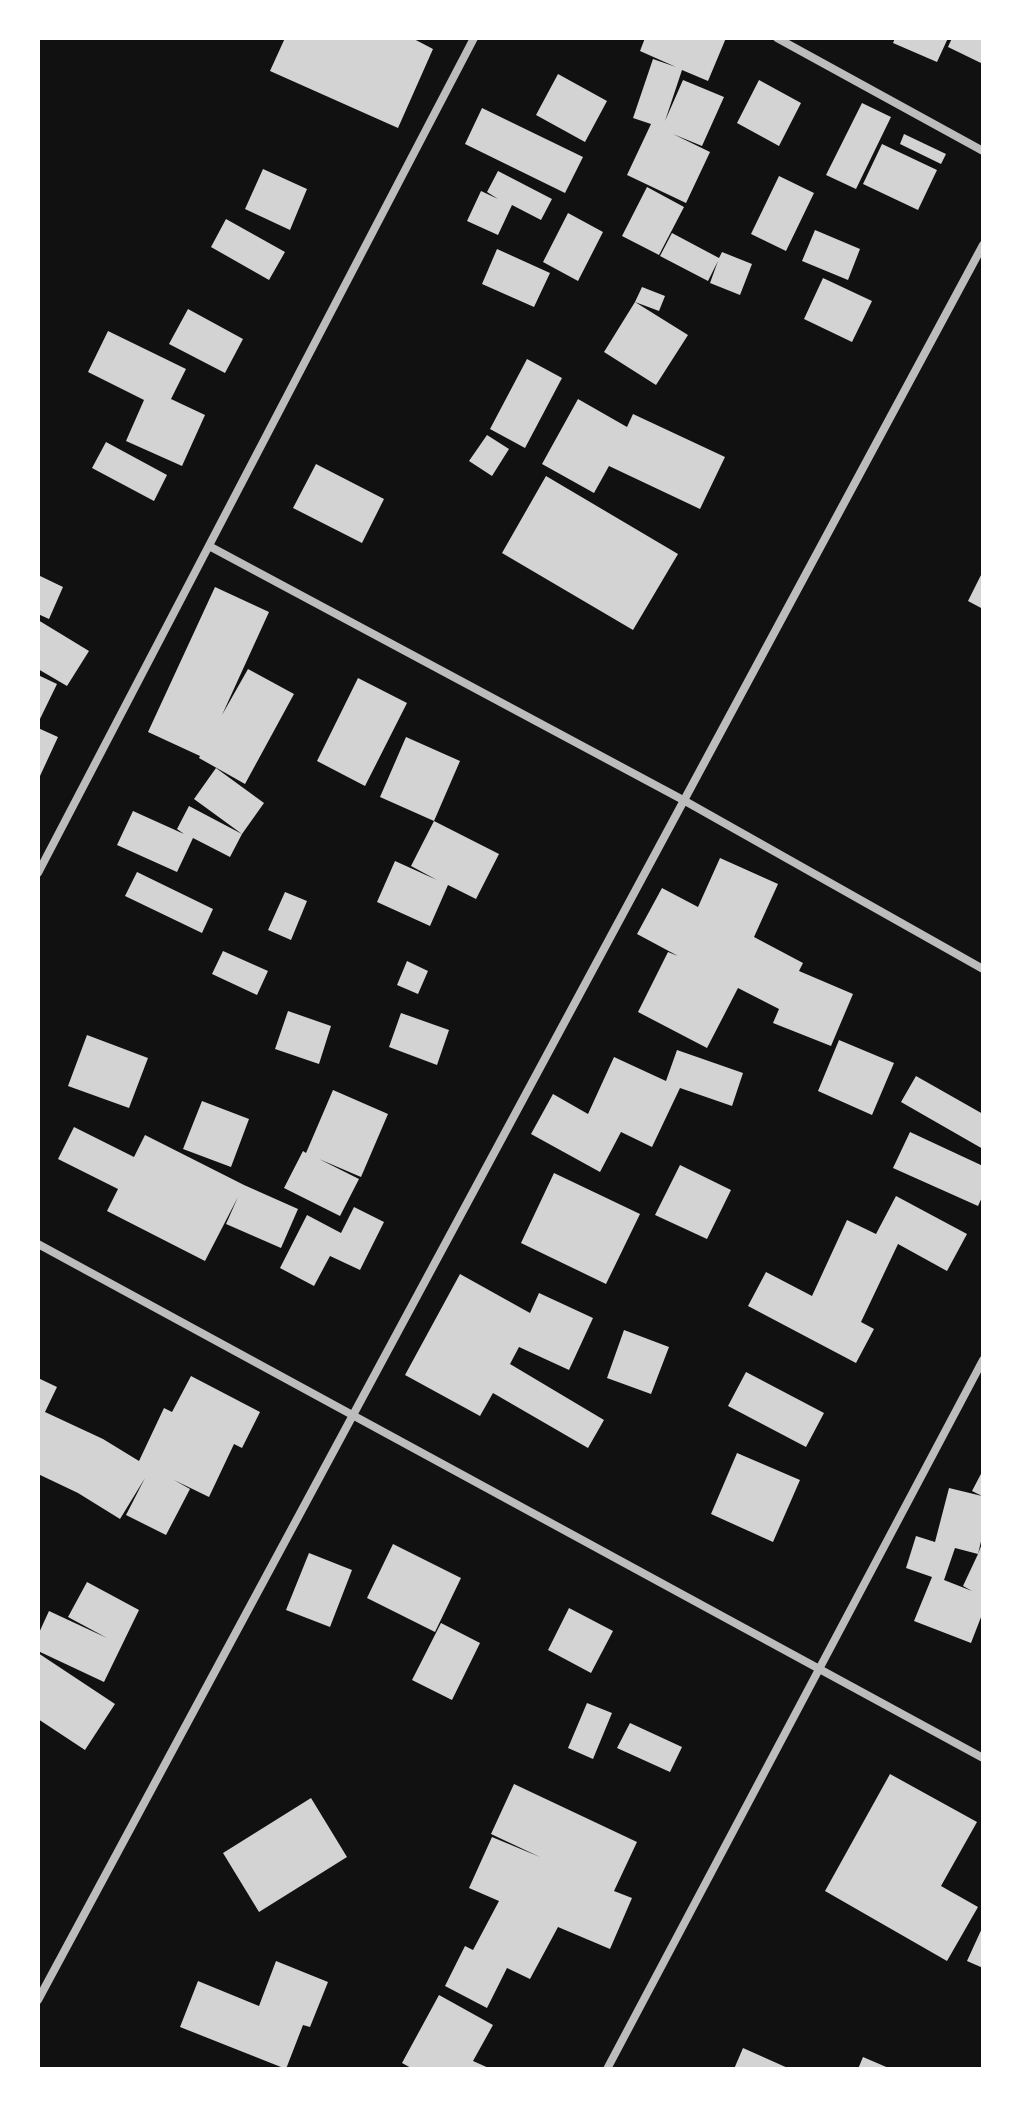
<!DOCTYPE html>
<html>
<head>
<meta charset="utf-8">
<style>
	body { margin:0 }
	#map { position:relative; width:1021px; height:2107px; overflow:hidden; background:#111; font-family:"Noto Sans",sans-serif }
	canvas { display:block }
	.frame { position:absolute; inset:0; border:40px solid #fff; pointer-events:none }
</style>
</head>
<body>
<div id="map">
<canvas width="1021" height="2107"></canvas>
<div class="frame"></div>
</div>
<script>
const context = document.querySelector('canvas').getContext('2d');
context.lineJoin = 'round';
function paint(path, color) { context.fillStyle = color; context.fill(path, 'evenodd'); }
function stroke(path, color, width, dash) { context.strokeStyle = color; context.lineWidth = width; context.lineCap = dash ? 'butt' : 'round'; context.setLineDash(dash || []); context.stroke(path); }
paint(new Path2D(`
	M 285,38 L 412,38 L 433,49 L 398,128 L 270,71 Z
	M 645,38 L 726,38 L 708,81 L 682,70 L 665,121 L 683,80 L 724,97 L 702,146 L 673,134 L 710,152 L 686,203 L 627,175 L 651,124 L 633,118 L 653,59 L 676,67 L 640,51 Z
	M 895,38 L 948,38 L 937,62 L 893,43 Z
	M 952,38 L 983,38 L 983,64 L 948,47 Z
	M 558,74 L 607,101 L 585,142 L 536,115 Z
	M 759,80 L 801,103 L 779,146 L 737,123 Z
	M 862,103 L 891,117 L 856,189 L 826,175 Z
	M 482,108 L 583,157 L 565,193 L 465,144 Z
	M 904,134 L 946,154 L 941,164 L 900,144 Z
	M 882,144 L 937,170 L 918,210 L 863,184 Z
	M 263,169 L 307,189 L 290,230 L 245,209 Z
	M 498,171 L 552,199 L 541,220 L 512,205 L 498,235 L 467,221 L 481,191 L 498,199 L 487,192 Z
	M 779,176 L 814,193 L 786,251 L 751,234 Z
	M 647,187 L 684,207 L 659,255 L 622,236 Z
	M 568,213 L 603,232 L 578,281 L 543,262 Z
	M 226,219 L 285,252 L 269,280 L 211,247 Z
	M 815,230 L 860,249 L 848,280 L 802,261 Z
	M 672,233 L 719,258 L 722,252 L 752,264 L 740,295 L 710,283 L 718,261 L 708,281 L 660,256 Z
	M 497,249 L 550,273 L 534,307 L 482,284 Z
	M 823,278 L 872,301 L 852,342 L 804,319 Z
	M 642,287 L 665,296 L 659,311 L 635,302 Z
	M 635,302 L 688,335 L 656,385 L 604,352 Z
	M 188,309 L 243,339 L 225,373 L 169,344 Z
	M 108,331 L 186,369 L 171,399 L 205,415 L 182,466 L 126,441 L 144,400 L 88,372 Z
	M 527,359 L 562,378 L 525,448 L 490,429 Z
	M 578,399 L 627,427 L 633,414 L 725,457 L 700,509 L 609,466 L 594,493 L 542,464 Z
	M 487,435 L 509,449 L 492,476 L 469,461 Z
	M 106,442 L 167,475 L 154,501 L 92,468 Z
	M 316,464 L 384,499 L 362,543 L 293,508 Z
	M 546,476 L 678,554 L 633,630 L 502,553 Z
	M 983,571 L 983,609 L 968,601 Z
	M 38,575 L 63,587 L 49,619 L 38,614 Z
	M 215,587 L 269,612 L 222,715 L 248,669 L 294,694 L 245,784 L 199,758 L 200,756 L 148,732 Z
	M 38,620 L 89,651 L 67,686 L 38,669 Z
	M 38,675 L 57,684 L 38,723 Z
	M 358,678 L 407,703 L 365,786 L 317,761 Z
	M 38,728 L 58,737 L 40,776 L 38,775 Z
	M 406,737 L 460,761 L 434,821 L 380,797 Z
	M 216,768 L 264,803 L 242,834 L 230,857 L 193,838 L 177,872 L 117,845 L 133,811 L 184,834 L 177,829 L 189,806 L 242,834 L 194,799 Z
	M 434,821 L 499,854 L 476,899 L 448,885 L 430,926 L 377,902 L 395,861 L 437,880 L 411,866 Z
	M 720,858 L 778,884 L 754,937 L 803,963 L 799,971 L 853,994 L 831,1046 L 773,1023 L 779,1009 L 738,988 L 707,1048 L 638,1012 L 668,952 L 678,956 L 637,934 L 662,888 L 698,907 Z
	M 137,872 L 213,909 L 202,933 L 125,896 Z
	M 285,892 L 307,901 L 291,940 L 268,930 Z
	M 223,951 L 268,971 L 257,995 L 212,974 Z
	M 407,961 L 428,971 L 418,994 L 397,985 Z
	M 288,1011 L 331,1026 L 319,1064 L 275,1049 Z
	M 401,1013 L 449,1030 L 437,1065 L 389,1047 Z
	M 87,1035 L 148,1058 L 129,1108 L 68,1086 Z
	M 839,1040 L 894,1063 L 872,1115 L 818,1091 Z
	M 677,1050 L 743,1073 L 732,1106 L 680,1088 L 652,1147 L 621,1132 L 600,1172 L 531,1134 L 553,1094 L 588,1114 L 614,1057 L 666,1081 Z
	M 916,1076 L 983,1114 L 983,1149 L 901,1102 Z
	M 333,1090 L 388,1114 L 361,1177 L 319,1159 L 359,1179 L 340,1216 L 284,1188 L 303,1151 L 306,1153 Z
	M 202,1101 L 249,1119 L 231,1167 L 183,1149 Z
	M 74,1127 L 134,1157 L 145,1135 L 244,1185 L 298,1209 L 281,1248 L 226,1224 L 238,1197 L 205,1261 L 107,1211 L 118,1189 L 58,1159 Z
	M 910,1132 L 983,1166 L 983,1195 L 978,1206 L 893,1168 Z
	M 680,1165 L 731,1190 L 707,1239 L 655,1215 Z
	M 554,1173 L 640,1214 L 606,1284 L 521,1243 Z
	M 896,1196 L 967,1234 L 947,1271 L 898,1244 L 861,1322 L 874,1329 L 856,1363 L 748,1306 L 766,1272 L 812,1296 L 847,1220 L 876,1234 Z
	M 354,1207 L 384,1222 L 360,1270 L 330,1256 L 314,1286 L 280,1268 L 307,1215 L 341,1233 Z
	M 460,1274 L 530,1313 L 539,1293 L 593,1318 L 569,1370 L 519,1347 L 510,1364 L 604,1420 L 588,1448 L 493,1393 L 480,1416 L 405,1375 Z
	M 624,1330 L 669,1347 L 651,1394 L 607,1378 Z
	M 746,1372 L 824,1413 L 806,1447 L 728,1406 Z
	M 191,1376 L 260,1412 L 242,1448 L 234,1444 L 209,1497 L 174,1480 L 190,1489 L 166,1535 L 126,1515 L 145,1478 L 120,1519 L 78,1493 L 38,1474 L 38,1378 L 57,1387 L 45,1412 L 103,1439 L 139,1461 L 164,1408 L 172,1412 Z
	M 737,1453 L 800,1480 L 773,1542 L 711,1514 Z
	M 983,1470 L 983,1533 L 978,1554 L 983,1541 L 983,1612 L 971,1643 L 914,1621 L 932,1577 L 906,1568 L 916,1536 L 935,1542 L 949,1488 L 982,1496 L 972,1491 ZM 955,1548 L 978,1554 L 963,1586 L 972,1591 L 944,1580 Z
	M 393,1544 L 461,1578 L 435,1632 L 367,1598 Z
	M 309,1553 L 352,1570 L 330,1627 L 286,1610 Z
	M 87,1582 L 139,1610 L 104,1682 L 38,1651 L 38,1635 L 49,1611 L 107,1638 L 68,1617 Z
	M 569,1608 L 613,1631 L 591,1673 L 548,1650 Z
	M 441,1623 L 480,1643 L 452,1700 L 412,1680 Z
	M 38,1653 L 115,1704 L 85,1750 L 38,1719 Z
	M 587,1703 L 612,1713 L 593,1759 L 568,1748 Z
	M 630,1723 L 682,1747 L 670,1772 L 617,1748 Z
	M 890,1774 L 977,1822 L 941,1886 L 978,1907 L 947,1961 L 825,1891 Z
	M 514,1784 L 637,1842 L 614,1891 L 632,1898 L 610,1949 L 558,1927 L 530,1979 L 507,1968 L 487,2008 L 445,1986 L 465,1946 L 473,1950 L 499,1901 L 469,1888 L 492,1837 L 540,1857 L 491,1834 Z
	M 311,1798 L 347,1857 L 259,1912 L 223,1853 Z
	M 983,1926 L 983,1968 L 967,1961 Z
	M 276,1961 L 328,1982 L 310,2027 L 303,2025 L 286,2069 L 180,2027 L 198,1981 L 259,2006 Z
	M 439,1995 L 493,2025 L 473,2061 L 491,2069 L 413,2069 L 402,2063 Z
	M 743,2048 L 790,2069 L 734,2069 Z
	M 863,2057 L 891,2069 L 858,2069 Z`), '#d3d3d3');
stroke(new Path2D(`
	M 777,38 L 983,151
	M 209,546 L 685,801 L 983,969
	M 38,873 L 474,38
	M 38,1244 L 983,1758
	M 38,2000 L 983,245
	M 607,2069 L 983,1360`), '#bcbcbc', 8);
</script>
</body>
</html>
